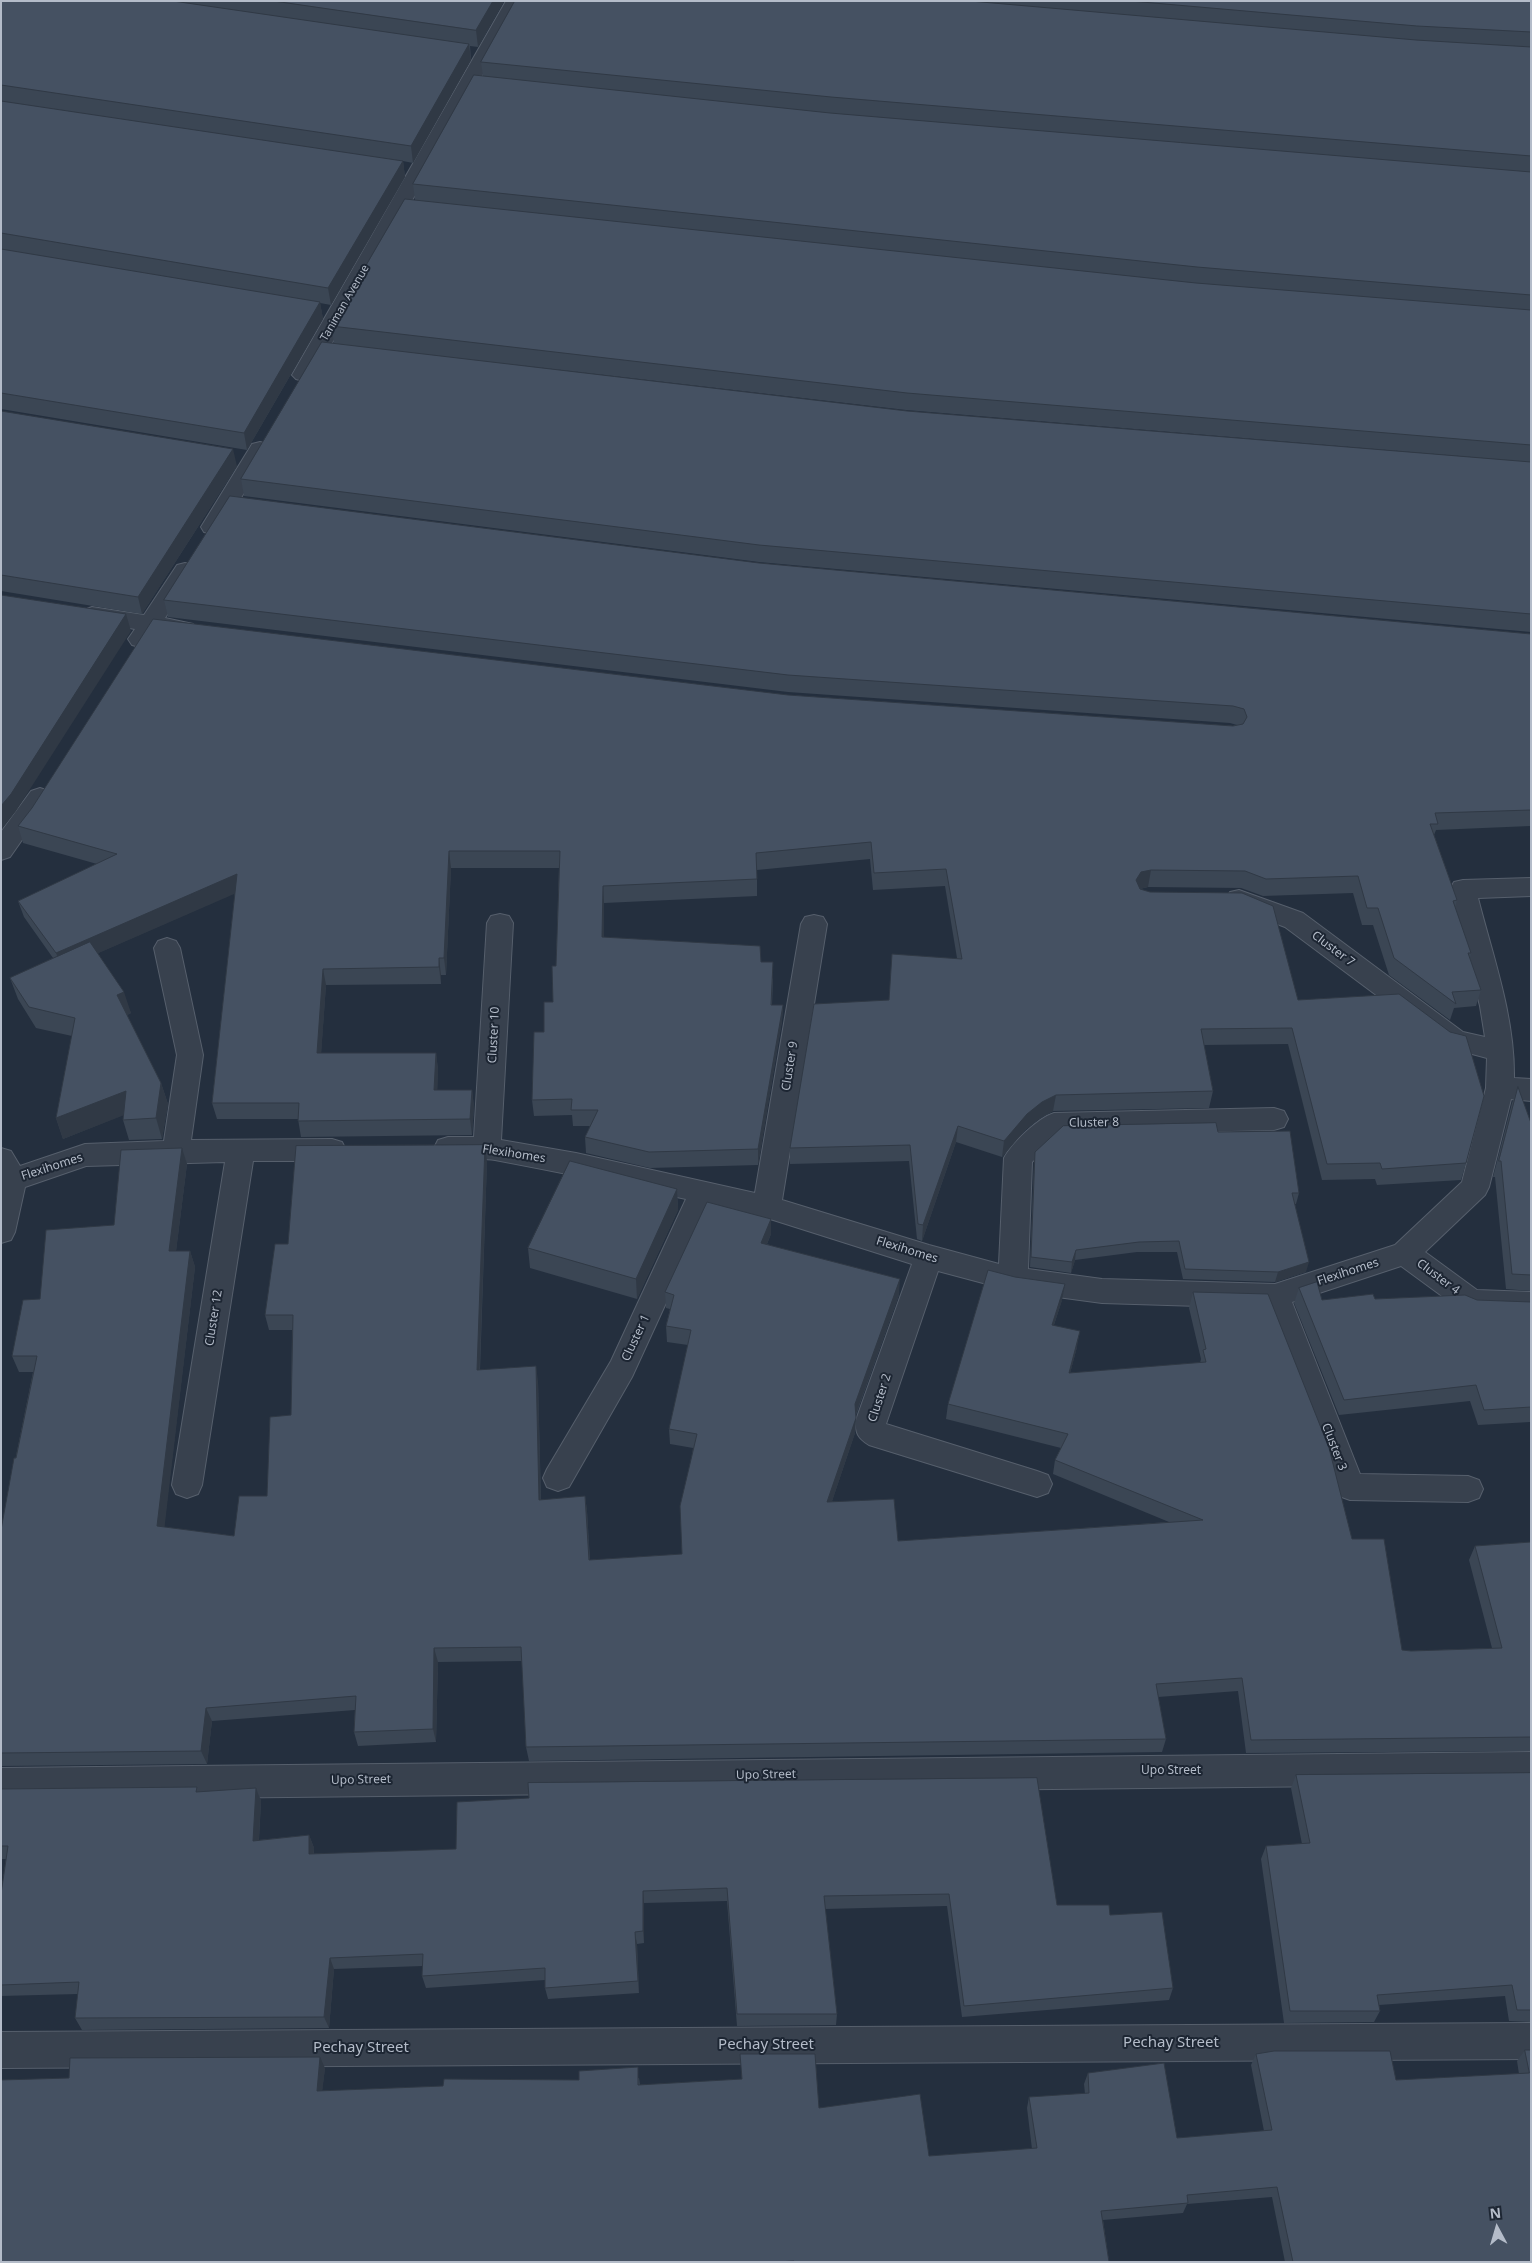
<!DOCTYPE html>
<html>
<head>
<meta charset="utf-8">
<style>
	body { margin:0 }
	#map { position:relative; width:1532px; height:2263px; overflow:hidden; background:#242f3e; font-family:"Noto Sans",sans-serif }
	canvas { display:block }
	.frame { position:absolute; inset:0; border:2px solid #b4bcc9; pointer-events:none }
	.north { position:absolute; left:1472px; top:2203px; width:50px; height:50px; -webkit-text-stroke:4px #1d2633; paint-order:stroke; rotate:354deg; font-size:14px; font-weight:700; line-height:20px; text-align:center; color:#b4bcc9 }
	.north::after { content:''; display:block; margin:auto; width:18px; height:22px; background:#b4bcc9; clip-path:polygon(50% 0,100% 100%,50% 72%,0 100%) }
</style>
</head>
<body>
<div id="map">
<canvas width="1532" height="2263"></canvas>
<div class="frame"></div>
<div class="north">N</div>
</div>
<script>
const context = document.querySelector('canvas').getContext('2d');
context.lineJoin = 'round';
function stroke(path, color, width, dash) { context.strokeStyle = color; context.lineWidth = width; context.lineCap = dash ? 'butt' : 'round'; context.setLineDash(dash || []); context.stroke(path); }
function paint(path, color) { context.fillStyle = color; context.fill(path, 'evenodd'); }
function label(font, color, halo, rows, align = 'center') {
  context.font = font + ' "Noto Sans",sans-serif'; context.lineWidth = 4; context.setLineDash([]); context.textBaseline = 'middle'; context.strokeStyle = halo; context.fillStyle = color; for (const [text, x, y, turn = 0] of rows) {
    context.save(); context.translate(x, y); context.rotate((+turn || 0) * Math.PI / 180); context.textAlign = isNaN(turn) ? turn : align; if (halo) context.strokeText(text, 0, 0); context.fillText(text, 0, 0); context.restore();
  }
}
const minor = new Path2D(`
	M 506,1 L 524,1 L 314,375 L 310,379 L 303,381 L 296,379 L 292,375 Z
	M 260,442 L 268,444 L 271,449 L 223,527 L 220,532 L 212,534 L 204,532 L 201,527 L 249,449 L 252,444 Z
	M 185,563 L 193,565 L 196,570 L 165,618 L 193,624 L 197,629 L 193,634 L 185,637 L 156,632 L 148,645 L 140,647 L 132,645 L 128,639 L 135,629 L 84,620 L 80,615 L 84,610 L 92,607 L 144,615 L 177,565 Z
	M 40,788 L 49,791 L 52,797 L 10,857 L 1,860 L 1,832 L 31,791 Z
	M 1531,878 L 1531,896 L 1478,898 C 1493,957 1515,1017 1514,1078 L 1531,1079 L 1531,1101 L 1511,1099 L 1489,1187 L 1485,1195 L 1425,1252 L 1477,1290 L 1531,1292 L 1531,1316 L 1471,1314 L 1461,1310 L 1401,1266 L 1292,1302 L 1360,1474 L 1468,1476 L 1479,1480 L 1483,1489 L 1479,1498 L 1468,1502 L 1350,1500 L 1339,1496 L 1265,1308 L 1102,1303 L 1013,1291 L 938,1271 L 886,1424 L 1037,1471 L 1048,1475 L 1052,1484 L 1048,1493 L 1037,1497 L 869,1445 C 858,1438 855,1433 856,1420 L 912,1264 L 767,1218 L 711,1205 L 632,1377 L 569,1487 L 558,1491 L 547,1487 L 543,1478 L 547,1469 L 611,1361 L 686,1199 C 622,1185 559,1172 495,1160 C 476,1157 457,1162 438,1156 L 434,1148 L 438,1140 L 448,1137 L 474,1137 L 487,923 L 491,916 L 500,914 L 509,916 L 513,923 L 501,1140 L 576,1153 L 755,1193 L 801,924 L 805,917 L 814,915 L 823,917 L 827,924 L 782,1200 L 929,1245 L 999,1264 L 1004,1158 C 1012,1143 1038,1118 1054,1113 L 1274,1108 L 1284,1111 L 1288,1119 L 1284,1127 L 1274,1130 L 1061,1135 L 1032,1162 L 1028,1269 L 1102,1279 L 1275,1284 L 1395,1245 L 1462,1182 L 1486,1088 L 1487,1058 L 1446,1047 L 1285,927 L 1230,906 L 1226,899 L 1230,892 L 1239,890 L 1303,913 L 1463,1032 L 1485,1037 L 1480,1006 L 1450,889 L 1454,882 L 1463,880 Z
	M 167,938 L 176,941 L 180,948 L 203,1055 L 191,1140 L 332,1139 L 342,1142 L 346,1150 L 342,1158 L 332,1161 L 253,1161 L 202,1485 L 198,1494 L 187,1498 L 176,1494 L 172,1485 L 225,1162 L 86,1166 L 25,1187 L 15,1232 L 11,1240 L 1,1243 L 1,1148 L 11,1151 L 20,1166 L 85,1144 L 164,1141 L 177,1055 L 154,948 L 158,941 Z
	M 1531,1752 L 1531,1784 L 1,1800 L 1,1768 Z
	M 1531,2023 L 1531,2059 L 1,2068 L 1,2032 Z`);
stroke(minor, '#565f6c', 2);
paint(minor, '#38414e');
paint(new Path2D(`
	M 1,1 L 504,1 L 478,47 L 470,46 L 471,60 L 413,163 L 403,161 L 405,177 L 331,305 L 320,303 L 323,319 L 247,450 L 1,409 Z
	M 515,1 L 1531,1 L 1531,462 L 906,410 L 501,363 L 907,411 L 1531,462 L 1531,632 L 759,562 L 244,496 L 241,479 L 334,343 L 331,326 L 415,200 L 413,184 L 483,76 L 481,62 Z
	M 1,411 L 237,466 L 142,614 L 1,591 Z
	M 759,563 L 1531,634 L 1531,829 L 1530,826 L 1436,830 L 1434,835 L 1457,900 L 1455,908 L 1471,953 L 1470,958 L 1481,990 L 1476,1006 L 1454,1008 L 1450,1020 L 1389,975 L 1373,925 L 1362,925 L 1353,893 L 1263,896 L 1241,888 L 1148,887 L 1140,889 L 1298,1000 L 1466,1163 L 1461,1180 L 1377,1185 L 1375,1179 L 1322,1180 L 1288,1044 L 1204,1045 L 1213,1091 L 1209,1108 L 1053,1111 L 1039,1119 L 1025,1130 L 1002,1157 L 956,1142 L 922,1241 L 917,1239 L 909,1161 L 790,1164 L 790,1148 L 889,1000 L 957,958 L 945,886 L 873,890 L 870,859 L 757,870 L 757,896 L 604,903 L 604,937 L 761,962 L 773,979 L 772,1005 L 783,1005 L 782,1021 L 758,1165 L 650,1168 L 586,1153 L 585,1137 L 590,1126 L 573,1126 L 572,1115 L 534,1116 L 532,1100 L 544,1032 L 553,1002 L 556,966 L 559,868 L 451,868 L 446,975 L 441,975 L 441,984 L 326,985 L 321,1053 L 436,1053 L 438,1070 L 437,1090 L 472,1090 L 474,1107 L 472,1135 L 301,1137 L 298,1119 L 217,1119 L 212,1103 L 235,893 L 98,953 L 131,1013 L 127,1015 L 161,1083 L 168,1104 L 162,1139 L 129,1140 L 123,1120 L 123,1115 L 63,1139 L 56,1118 L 72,1036 L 36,1028 L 18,999 L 10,978 L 53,958 L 24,917 L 18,901 L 97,864 L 23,843 L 18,826 L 788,695 L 1233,726 L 1237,725 L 1230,723 L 788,692 L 168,617 L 164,600 Z
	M 1518,1087 L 1531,1123 L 1531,1291 L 1506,1289 L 1495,1177 L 1493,1177 L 1512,1103 Z
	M 1218,1132 L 1299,1193 L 1296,1204 L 1295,1204 L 1306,1272 L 1275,1282 L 1183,1279 L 1177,1252 L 1137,1252 L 1075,1260 L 1071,1273 L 1030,1267 L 1034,1163 L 1035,1152 Z
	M 182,1148 L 187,1164 L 176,1251 L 190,1251 L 195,1267 L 164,1527 L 234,1536 L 267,1496 L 291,1415 L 292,1330 L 269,1330 L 265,1315 L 288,1244 L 487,1161 L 480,1370 L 538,1381 L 541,1500 L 585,1496 L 587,1511 L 590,1560 L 682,1554 L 693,1448 L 670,1444 L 669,1429 L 688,1345 L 667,1342 L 666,1326 L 670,1309 L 666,1308 L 665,1292 L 771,1219 L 771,1234 L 767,1244 L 899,1295 L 856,1415 L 855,1433 L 832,1501 L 898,1541 L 1169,1522 L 1053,1474 L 1055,1460 L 1061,1448 L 946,1419 L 948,1404 L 1062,1300 L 1054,1325 L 1077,1347 L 1070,1373 L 1200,1363 L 1201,1359 L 1189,1308 L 1193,1292 L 1352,1539 L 1402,1650 L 1411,1651 L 1492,1648 L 1469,1560 L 1475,1546 L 1531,1542 L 1531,1751 L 1246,1753 L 1238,1691 L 1158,1697 L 1166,1739 L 1162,1752 L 529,1761 L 526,1747 L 522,1661 L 438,1662 L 436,1742 L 358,1746 L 354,1732 L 355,1710 L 212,1721 L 207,1764 L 1,1766 L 1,1530 L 33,1372 L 19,1372 L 12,1356 L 40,1299 L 114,1225 Z
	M 677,1189 L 678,1210 L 637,1299 L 530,1268 L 528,1248 Z
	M 1299,1288 L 1322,1300 L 1375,1299 L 1531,1302 L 1531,1424 L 1530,1422 L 1478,1425 L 1470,1401 L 1339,1415 L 1294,1303 Z
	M 1531,1773 L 1531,2022 L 1509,2021 L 1505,1996 L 1379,2005 L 1380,2011 L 1374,2022 L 1284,2023 L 1261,1859 L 1266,1846 L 1302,1844 L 1291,1788 L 1296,1775 Z
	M 256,1788 L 261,1801 L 259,1840 L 309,1835 L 314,1848 L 314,1854 L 456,1849 L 457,1802 L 1110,1915 L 1173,1988 L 1169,2000 L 962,2017 L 947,1906 L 825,1909 L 837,2014 L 836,2025 L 737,2026 L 727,1901 L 644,1903 L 644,1943 L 637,1944 L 639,1993 L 548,1999 L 545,1988 L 545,1980 L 426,1988 L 422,1976 L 423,1966 L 334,1969 L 329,2028 L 82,2030 L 75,2018 L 78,1994 L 1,1996 L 1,1894 L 6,1859 L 1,1859 L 1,1789 L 199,1792 Z
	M 1525,2050 L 1531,2050 L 1531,2262 L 1285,2262 L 1272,2197 L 1187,2204 L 1183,2213 L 1103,2220 L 1109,2262 L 1,2262 L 69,2078 L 325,2068 L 322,2091 L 639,2078 L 640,2085 L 742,2079 L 740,2054 L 819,2108 L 929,2156 L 1032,2149 L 1027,2108 L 1029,2097 L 1085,2094 L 1084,2084 L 1088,2073 L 1177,2138 L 1264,2131 L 1251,2065 L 1256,2054 L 1396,2080 L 1519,2074 L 1517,2061 Z`), '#3b4654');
paint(new Path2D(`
	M 493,1 L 504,1 L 478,47 L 476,30 Z
	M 469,44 L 471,60 L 413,163 L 411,146 Z
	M 403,161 L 405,177 L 331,305 L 328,288 Z
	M 320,302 L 323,319 L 247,450 L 244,433 Z
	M 233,449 L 237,466 L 142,614 L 138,597 Z
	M 126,614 L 131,631 L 16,811 L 1,830 L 1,806 Z
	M 449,851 L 451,868 L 446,975 L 444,958 Z
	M 1151,870 L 1148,887 L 1139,889 L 1136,880 L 1141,872 Z
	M 237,874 L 241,891 L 62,969 L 56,953 Z
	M 603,886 L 604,903 L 604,954 L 602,937 Z
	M 439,958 L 441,975 L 441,984 L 439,967 Z
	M 323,969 L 326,985 L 320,1070 L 317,1053 Z
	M 124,992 L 131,1013 L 123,1017 L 117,995 Z
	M 783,1005 L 782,1021 L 758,1165 L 758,1149 Z
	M 436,1053 L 438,1070 L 437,1107 L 434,1090 Z
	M 161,1083 L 168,1104 L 162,1139 L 156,1118 Z
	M 472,1090 L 474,1107 L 472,1135 L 470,1119 Z
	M 126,1091 L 132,1112 L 63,1139 L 56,1118 Z
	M 1056,1095 L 1053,1111 L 1039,1119 L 1025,1130 L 1002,1157 L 1004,1141 L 1027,1114 L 1042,1102 Z
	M 958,1126 L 956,1142 L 922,1241 L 923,1225 Z
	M 485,1145 L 487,1161 L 479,1385 L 477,1370 Z
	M 182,1148 L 187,1164 L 174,1267 L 169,1251 Z
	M 677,1189 L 678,1210 L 637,1299 L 636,1279 Z
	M 771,1219 L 771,1234 L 761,1258 L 761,1243 Z
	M 1076,1250 L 1075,1260 L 1071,1273 L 1072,1262 Z
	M 190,1251 L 195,1267 L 163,1540 L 157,1526 Z
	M 1309,1262 L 1306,1272 L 1275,1282 L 1278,1272 Z
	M 900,1279 L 899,1295 L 854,1419 L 855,1404 Z
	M 1065,1284 L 1062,1300 L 1049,1340 L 1052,1325 Z
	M 1080,1331 L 1077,1347 L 1066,1389 L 1069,1373 Z
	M 536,1366 L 538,1381 L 541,1515 L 539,1500 Z
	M 856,1418 L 855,1433 L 827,1516 L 827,1502 Z
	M 585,1496 L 587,1511 L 590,1574 L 589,1560 Z
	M 434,1648 L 438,1662 L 436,1742 L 433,1729 Z
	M 206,1708 L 212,1721 L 207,1764 L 201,1751 Z
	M 256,1788 L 261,1801 L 258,1853 L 253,1841 Z
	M 309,1835 L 314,1848 L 313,1867 L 309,1854 Z
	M 643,1891 L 644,1903 L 644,1943 L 643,1931 Z
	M 635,1932 L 637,1944 L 639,1993 L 638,1981 Z
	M 330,1958 L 334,1969 L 329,2028 L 324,2017 Z
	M 320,2057 L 325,2068 L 321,2102 L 317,2091 Z`), '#303945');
const building = new Path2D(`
	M 1,1 L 173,1 L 469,44 L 411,146 L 1,85 Z
	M 274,1 L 493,1 L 476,30 Z
	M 515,1 L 970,1 L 1416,40 L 1531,47 L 1531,156 L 831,97 L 481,62 Z
	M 1131,1 L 1531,1 L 1531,32 L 1417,26 Z
	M 474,75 L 830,113 L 1531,172 L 1531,295 L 1197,267 L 413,184 Z
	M 1,101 L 403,161 L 328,288 L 1,233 Z
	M 405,199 L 1196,283 L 1531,310 L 1531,445 L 907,393 L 331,326 Z
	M 1,249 L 320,302 L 244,433 L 1,393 Z
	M 322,342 L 907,411 L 1531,462 L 1531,614 L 759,545 L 241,479 Z
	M 1,411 L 233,449 L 138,597 L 1,575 Z
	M 230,496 L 759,563 L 1531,634 L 1531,810 L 1435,813 L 1438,824 L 1430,824 L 1457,900 L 1453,901 L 1471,953 L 1468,953 L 1481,990 L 1452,992 L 1456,1004 L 1394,958 L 1378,908 L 1367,908 L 1358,876 L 1266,879 L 1245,871 L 1151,870 L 1141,872 L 1136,880 L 1140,889 L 1150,892 L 1242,893 L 1273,906 L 1298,1000 L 1399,994 L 1450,1032 L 1466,1036 L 1484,1096 L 1466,1163 L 1382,1169 L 1380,1163 L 1327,1164 L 1292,1028 L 1201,1029 L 1213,1091 L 1056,1095 L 1042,1102 L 1027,1114 L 1004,1141 L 958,1126 L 923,1225 L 918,1224 L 910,1145 L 790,1148 L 814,1004 L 889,1000 L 892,954 L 962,959 L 946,869 L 874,873 L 871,842 L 756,853 L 757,879 L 603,886 L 602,937 L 760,946 L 761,962 L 773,962 L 771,1005 L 783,1005 L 758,1149 L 649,1152 L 585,1137 L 598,1110 L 571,1110 L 572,1099 L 532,1100 L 534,1032 L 544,1032 L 544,1002 L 553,1002 L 552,966 L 556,966 L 560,851 L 449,851 L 444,958 L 439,958 L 439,967 L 323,969 L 317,1053 L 436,1053 L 434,1090 L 472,1090 L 470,1119 L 298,1121 L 299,1103 L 212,1103 L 237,874 L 56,953 L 18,901 L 117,854 L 18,826 L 32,808 L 153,619 L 788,695 L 1233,726 L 1243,724 L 1247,717 L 1244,709 L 1233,706 L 788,675 L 164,600 Z
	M 1,595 L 126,614 L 11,794 L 1,806 Z
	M 90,942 L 124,992 L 117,995 L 161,1083 L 156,1118 L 123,1120 L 126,1091 L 56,1118 L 75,1018 L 29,1007 L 10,978 Z
	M 1518,1087 L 1531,1123 L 1531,1275 L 1512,1274 L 1501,1161 L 1499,1161 Z
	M 1216,1123 L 1218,1132 L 1290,1131 L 1299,1193 L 1292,1193 L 1309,1262 L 1278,1272 L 1185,1269 L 1179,1241 L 1139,1242 L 1076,1250 L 1072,1262 L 1031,1257 L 1035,1152 L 1063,1126 Z
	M 485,1145 L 477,1370 L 536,1366 L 539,1500 L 585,1496 L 589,1560 L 682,1554 L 680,1506 L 697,1434 L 669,1429 L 691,1330 L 666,1326 L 674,1295 L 665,1292 L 707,1202 L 771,1219 L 761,1243 L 900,1279 L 855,1404 L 856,1418 L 827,1502 L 894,1499 L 898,1541 L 1203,1520 L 1055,1460 L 1068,1434 L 948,1404 L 988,1270 L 1015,1277 L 1065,1284 L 1052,1325 L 1080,1331 L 1069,1373 L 1206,1362 L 1203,1350 L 1206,1349 L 1193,1292 L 1268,1294 L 1329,1448 L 1352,1539 L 1384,1539 L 1402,1650 L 1411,1651 L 1502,1648 L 1475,1546 L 1531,1542 L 1531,1737 L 1251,1740 L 1242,1678 L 1156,1684 L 1166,1739 L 526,1747 L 521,1647 L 434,1648 L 433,1729 L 354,1732 L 356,1696 L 206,1708 L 201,1751 L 1,1753 L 1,1530 L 14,1458 L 16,1458 L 37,1356 L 12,1356 L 23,1300 L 40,1299 L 46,1230 L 114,1225 L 121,1150 L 182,1148 L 169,1251 L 190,1251 L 157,1526 L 234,1536 L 239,1496 L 267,1496 L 270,1417 L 291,1415 L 293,1315 L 265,1315 L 275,1244 L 288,1244 L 296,1146 Z
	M 570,1161 L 677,1189 L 636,1279 L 528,1248 Z
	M 1317,1282 L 1322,1300 L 1373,1294 L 1375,1299 L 1465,1295 L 1477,1300 L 1531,1302 L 1531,1407 L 1484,1410 L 1476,1385 L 1344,1400 L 1299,1288 Z
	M 1531,1773 L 1531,2010 L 1517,2010 L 1512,1985 L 1377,1995 L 1380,2011 L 1290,2011 L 1266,1846 L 1310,1843 L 1296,1775 Z
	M 1037,1778 L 1057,1905 L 1109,1905 L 1110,1915 L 1162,1912 L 1173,1988 L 964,2006 L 949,1894 L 824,1896 L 837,2014 L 737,2014 L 727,1888 L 643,1891 L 643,1931 L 635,1932 L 638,1981 L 545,1988 L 545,1968 L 422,1976 L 423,1954 L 330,1958 L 324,2017 L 75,2018 L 79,1982 L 1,1985 L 1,1894 L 8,1846 L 1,1846 L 1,1789 L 197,1787 L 196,1792 L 256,1788 L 253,1841 L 309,1835 L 309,1854 L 456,1849 L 457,1802 L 529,1798 L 528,1783 Z
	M 1525,2050 L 1531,2050 L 1531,2262 L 1293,2262 L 1277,2187 L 1187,2195 L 1188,2203 L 1101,2211 L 1109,2262 L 794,2262 L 794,2261 L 777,2262 L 1,2262 L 1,2080 L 69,2078 L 70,2058 L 320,2057 L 317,2091 L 443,2086 L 444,2079 L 579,2080 L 579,2071 L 638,2067 L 638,2085 L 742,2079 L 740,2054 L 815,2054 L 819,2108 L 920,2094 L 929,2156 L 1037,2148 L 1029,2097 L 1089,2093 L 1088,2073 L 1164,2063 L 1177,2138 L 1272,2130 L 1256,2054 L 1274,2051 L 1390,2051 L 1396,2080 L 1529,2073 Z`);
paint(building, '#455162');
stroke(building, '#303945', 1);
label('11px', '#b4bcc9', '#1d2633', [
	["Taniman Avenue",345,303,-60]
]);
label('12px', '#b4bcc9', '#1d2633', [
	["Cluster 7",1333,949,37],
	["Cluster 10",494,1035,-87],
	["Cluster 9",790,1066,-81],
	["Cluster 8",1094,1123,-1],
	["Flexihomes",514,1154,9],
	["Flexihomes",52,1167,-18],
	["Flexihomes",907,1250,17],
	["Flexihomes",1348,1272,-18],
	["Cluster 4",1438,1277,37],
	["Cluster 12",214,1318,-81],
	["Cluster 1",636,1338,-65],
	["Cluster 2",880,1398,-72],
	["Cluster 3",1334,1447,69],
	["Upo Street",1171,1771],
	["Upo Street",766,1775,-1],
	["Upo Street",361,1780,-1]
]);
label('15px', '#b4bcc9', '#1d2633', [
	["Pechay Street",1171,2043],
	["Pechay Street",766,2045],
	["Pechay Street",361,2048]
]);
</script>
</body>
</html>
